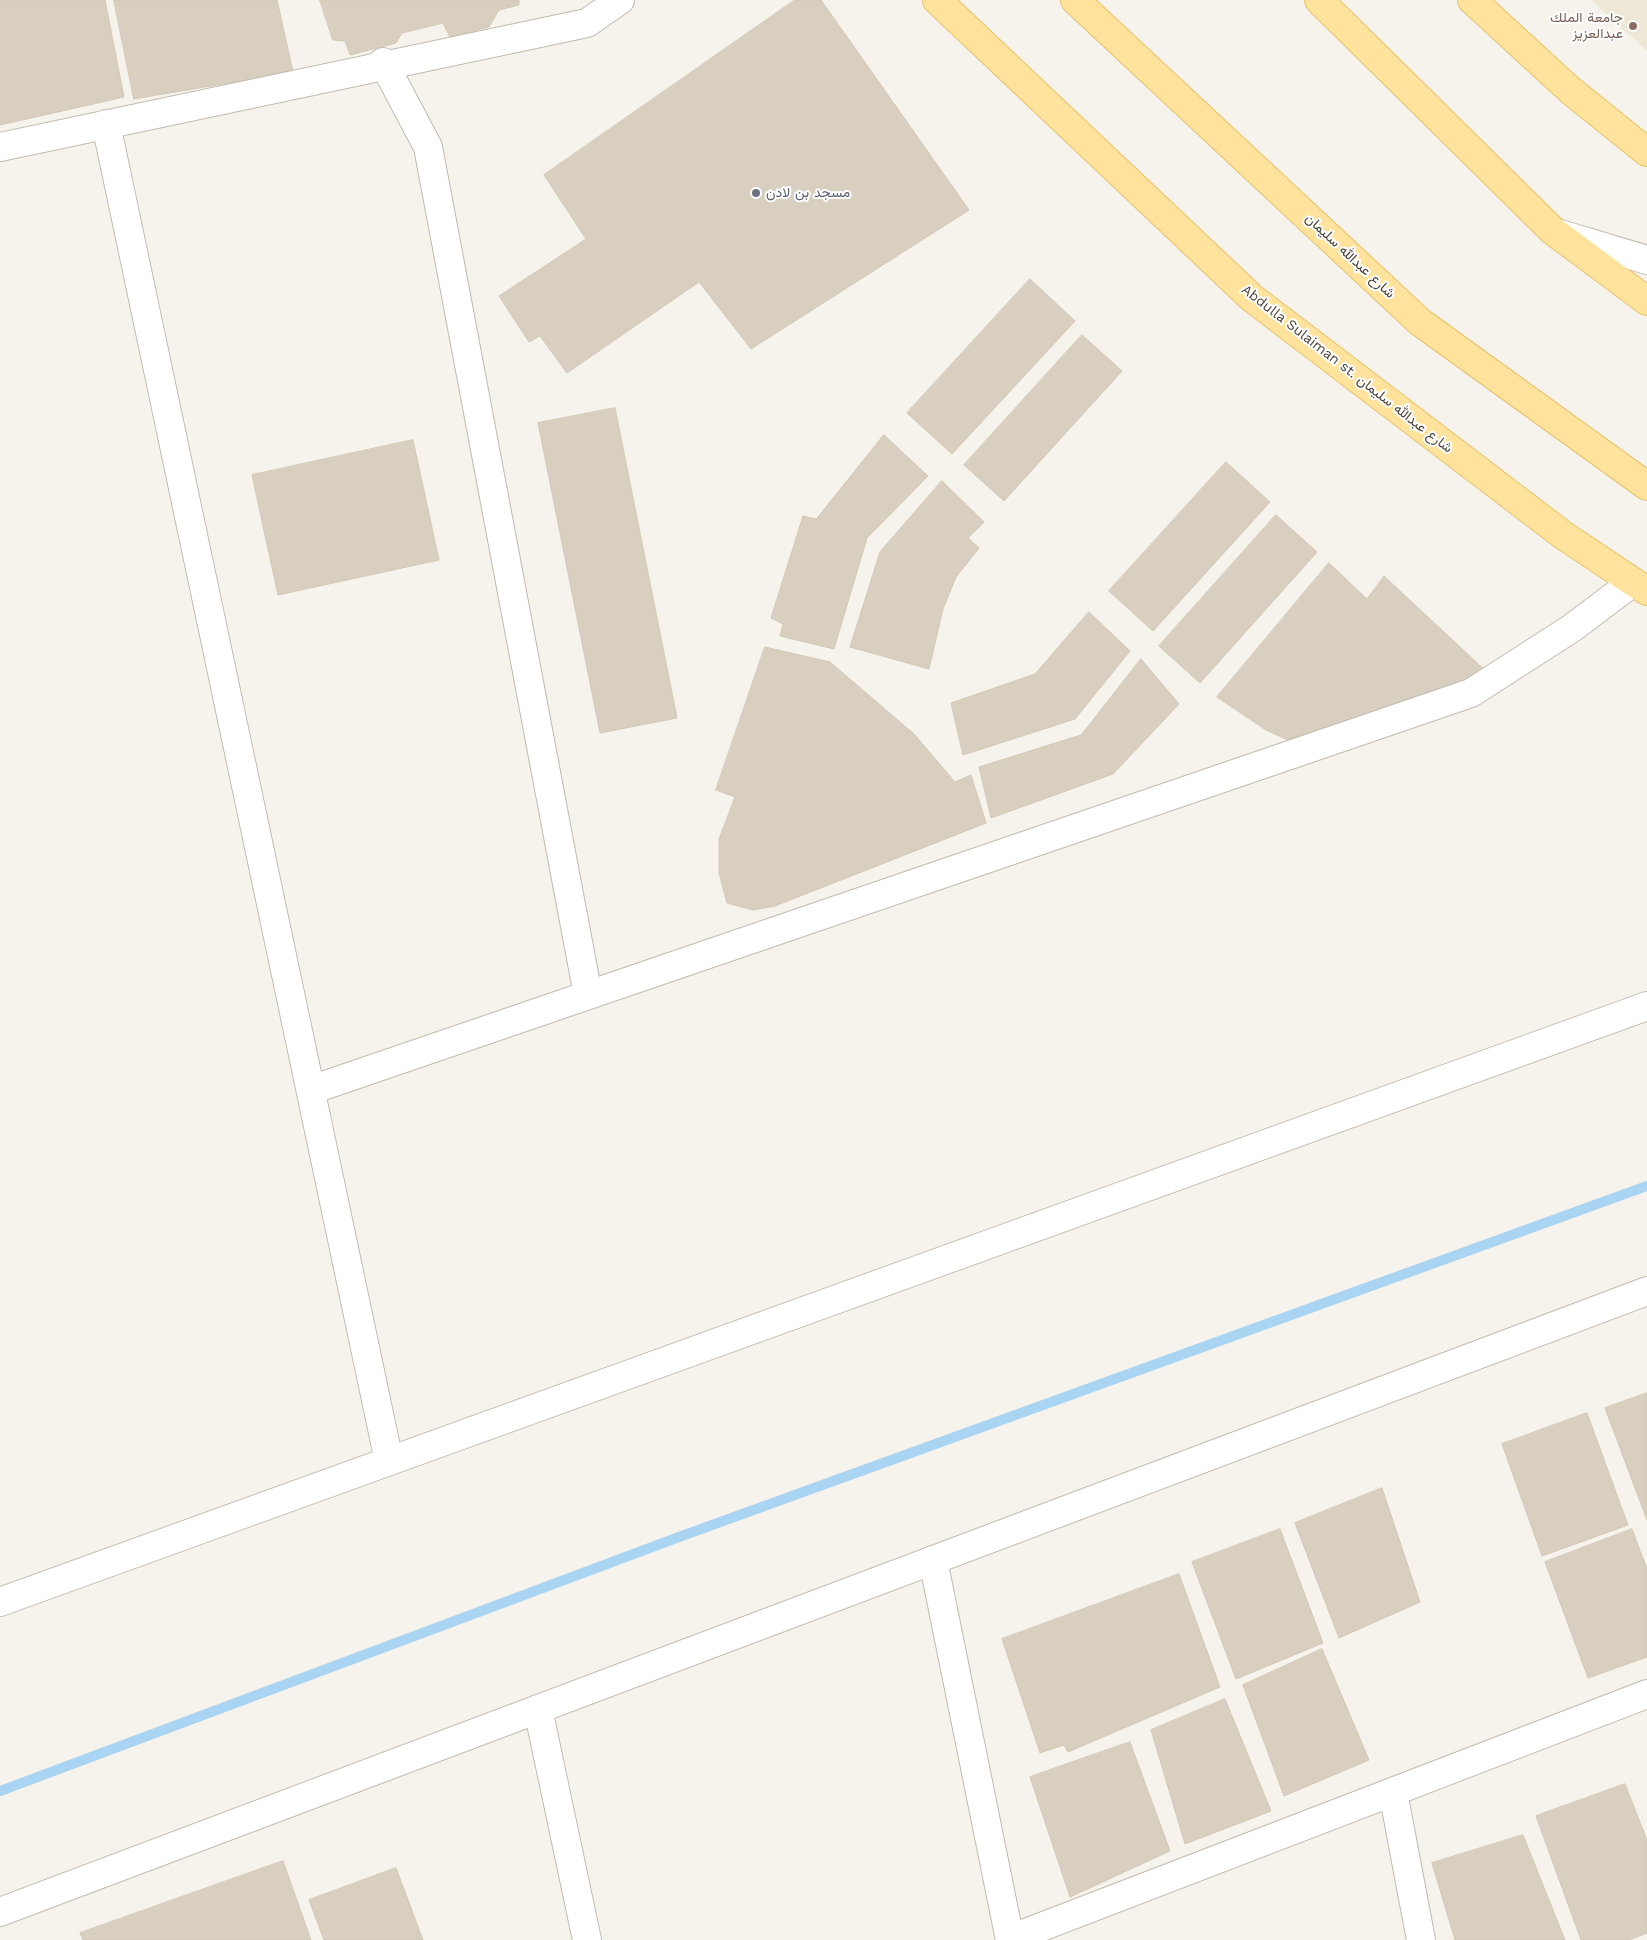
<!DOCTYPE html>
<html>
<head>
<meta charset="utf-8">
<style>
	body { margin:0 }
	canvas { display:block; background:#f6f3ec }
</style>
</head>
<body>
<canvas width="1647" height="1940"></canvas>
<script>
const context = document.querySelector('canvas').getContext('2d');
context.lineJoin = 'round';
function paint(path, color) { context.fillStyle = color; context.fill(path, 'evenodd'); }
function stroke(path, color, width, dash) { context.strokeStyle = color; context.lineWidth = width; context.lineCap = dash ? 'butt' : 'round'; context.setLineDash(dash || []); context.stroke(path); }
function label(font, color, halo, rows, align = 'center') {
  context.font = font + ' "Work Sans",Vazirmatn,sans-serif'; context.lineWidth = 4; context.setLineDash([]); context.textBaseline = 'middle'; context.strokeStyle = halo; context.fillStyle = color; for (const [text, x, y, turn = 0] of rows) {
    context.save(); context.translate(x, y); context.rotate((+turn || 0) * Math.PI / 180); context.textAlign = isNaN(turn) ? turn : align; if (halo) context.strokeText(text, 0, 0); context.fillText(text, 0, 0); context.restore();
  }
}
paint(new Path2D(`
	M 1591,0 L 1647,0 L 1647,51 Z`), '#efe8d6');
stroke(new Path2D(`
	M 0,1791 L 679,1537 L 1647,1186`), '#a9d4f2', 10);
const building = new Path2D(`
	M 0,0 L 105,0 L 124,97 L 0,125 Z
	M 114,0 L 277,0 L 293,72 L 134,99 Z
	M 320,0 L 519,0 L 519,5 L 499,10 L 489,27 L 450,37 L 443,23 L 402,33 L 396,43 L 350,55 L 345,41 L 333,40 Z
	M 795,0 L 821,0 L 969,210 L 751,349 L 699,282 L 567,373 L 540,336 L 529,342 L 499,296 L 586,239 L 544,175 Z
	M 1030,279 L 1075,321 L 952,454 L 907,413 Z
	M 1082,335 L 1122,371 L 1004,501 L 964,465 Z
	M 615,408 L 677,718 L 600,733 L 538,423 Z
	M 884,435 L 928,476 L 867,538 L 834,649 L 780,636 L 783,624 L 771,618 L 803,516 L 816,519 Z
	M 413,440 L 439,560 L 278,595 L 252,475 Z
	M 1226,462 L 1270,502 L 1153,631 L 1109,591 Z
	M 942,481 L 984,522 L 968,538 L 979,548 L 956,577 L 943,609 L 929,669 L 850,647 L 880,552 Z
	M 1276,515 L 1317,552 L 1200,683 L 1159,646 Z
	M 1329,563 L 1367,599 L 1384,576 L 1489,674 L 1301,746 L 1266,730 L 1217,697 Z
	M 1089,612 L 1130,651 L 1075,719 L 963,755 L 951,703 L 1035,674 Z
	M 765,647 L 830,662 L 914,734 L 955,782 L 971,775 L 986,823 L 775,906 L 753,910 L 727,903 L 719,873 L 719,839 L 735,797 L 716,790 Z
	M 1141,659 L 1179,704 L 1113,774 L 991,818 L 979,767 L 1081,735 Z
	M 1647,1393 L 1647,1520 L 1605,1408 Z
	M 1587,1413 L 1628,1525 L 1542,1556 L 1502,1444 Z
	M 1382,1488 L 1420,1602 L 1339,1638 L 1295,1523 Z
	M 1280,1529 L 1323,1643 L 1236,1679 L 1192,1562 Z
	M 1632,1529 L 1647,1569 L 1647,1657 L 1588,1678 L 1545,1562 Z
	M 1179,1574 L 1220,1687 L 1068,1752 L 1064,1745 L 1040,1753 L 1002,1639 Z
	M 1322,1649 L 1369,1760 L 1284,1796 L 1243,1685 Z
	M 1225,1699 L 1271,1811 L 1185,1844 L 1151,1730 Z
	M 1130,1742 L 1170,1851 L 1070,1897 L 1030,1777 Z
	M 1625,1784 L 1647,1840 L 1647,1933 L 1629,1940 L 1581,1940 L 1536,1816 Z
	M 1523,1835 L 1565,1940 L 1455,1940 L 1432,1863 Z
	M 283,1861 L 311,1940 L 83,1940 L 80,1933 Z
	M 396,1868 L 423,1940 L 324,1940 L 309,1900 Z`);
paint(building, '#d8cfc1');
stroke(building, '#d3c7b4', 1);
const minor = new Path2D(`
	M 383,62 L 428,147 L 588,995
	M 106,124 L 389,1461
	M 0,147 L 587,23 L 620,0
	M 1557,233 L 1647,260
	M 311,1090 L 1471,693 L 1572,628 L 1633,582
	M 933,1560 L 1010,1940
	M 0,1602 L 1647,1006
	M 538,1709 L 587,1940
	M 1393,1792 L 1421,1940
	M 0,1912 L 1647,1291
	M 1010,1939 L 1647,1694`);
const major = new Path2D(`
	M 937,0 L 1252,298 L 1563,535 L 1647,591
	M 1075,0 L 1420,322 L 1647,486
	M 1319,0 L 1553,231 L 1647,301
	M 1472,0 L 1570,90 L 1647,152`);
stroke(minor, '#c2bbae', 30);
stroke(major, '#e6c16a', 30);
stroke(minor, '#fff', 28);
stroke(major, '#ffe39c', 28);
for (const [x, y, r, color] of [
	[1633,26,5,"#8d6e63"],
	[756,193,5,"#6b7280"]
]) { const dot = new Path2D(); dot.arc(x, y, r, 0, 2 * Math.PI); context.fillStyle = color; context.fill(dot); stroke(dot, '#fff', 2); }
label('14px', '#785e54', '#fff', [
	["جامعة الملك",1623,18],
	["عبدالعزيز",1623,34]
], 'right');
label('14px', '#5b616d', '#fff', [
	["مسجد بن لادن",766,193]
], 'left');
label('14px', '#4b4439', '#fff', [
	["شارع عبدالله سليمان",1350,256,43],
	["Abdulla Sulaiman st. شارع عبدالله سليمان",1347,369,38]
]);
</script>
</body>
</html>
